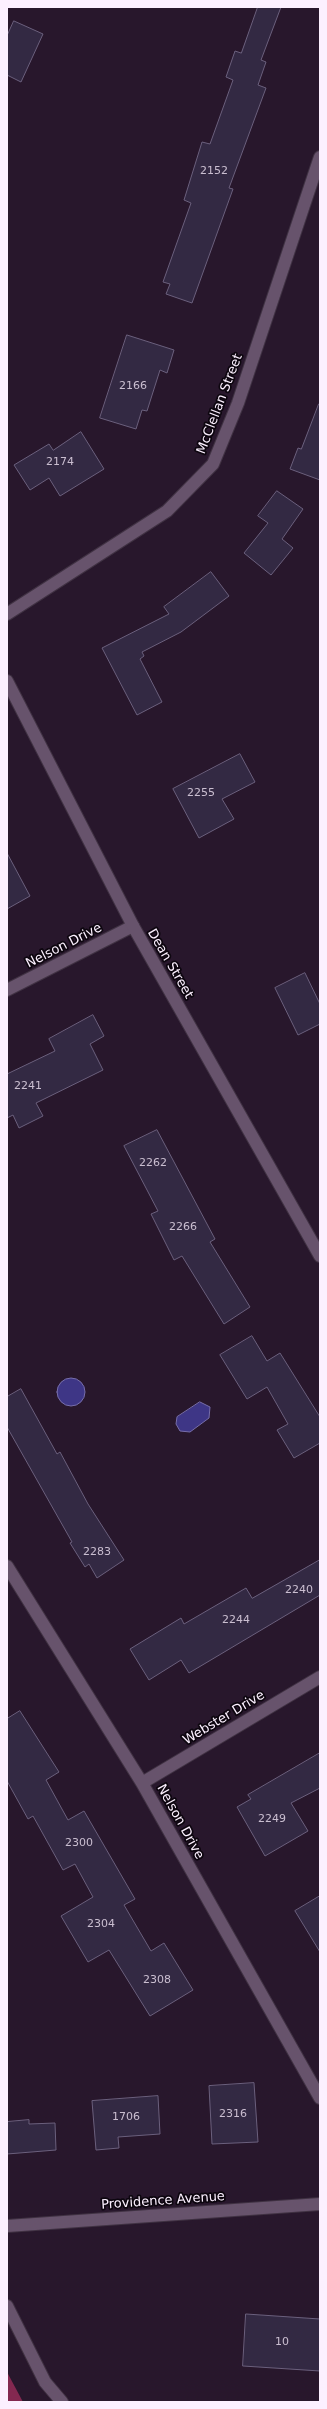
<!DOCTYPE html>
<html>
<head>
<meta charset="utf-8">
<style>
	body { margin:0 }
	#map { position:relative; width:327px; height:2409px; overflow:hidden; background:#28172c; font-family:"DejaVu Sans",sans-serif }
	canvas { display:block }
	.frame { position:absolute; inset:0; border:8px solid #fcf0ff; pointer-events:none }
</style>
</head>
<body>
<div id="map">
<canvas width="327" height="2409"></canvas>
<div class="frame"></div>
</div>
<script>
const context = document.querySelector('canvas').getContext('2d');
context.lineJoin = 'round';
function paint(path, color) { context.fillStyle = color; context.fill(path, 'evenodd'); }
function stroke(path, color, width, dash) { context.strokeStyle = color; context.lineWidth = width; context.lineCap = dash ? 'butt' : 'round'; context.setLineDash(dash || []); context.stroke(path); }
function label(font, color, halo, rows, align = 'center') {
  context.font = font + ' "DejaVu Sans",sans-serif'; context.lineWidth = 3.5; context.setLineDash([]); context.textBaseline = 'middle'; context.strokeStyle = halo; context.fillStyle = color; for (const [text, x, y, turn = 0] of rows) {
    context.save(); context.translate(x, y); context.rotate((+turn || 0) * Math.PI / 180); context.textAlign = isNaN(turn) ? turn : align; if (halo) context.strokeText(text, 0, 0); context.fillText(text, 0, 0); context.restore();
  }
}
paint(new Path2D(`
	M 7,2372 L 23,2402 L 7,2402 Z`), '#832850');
const water = new Path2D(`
	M57 1392a14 14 0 1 1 28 0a14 14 0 1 1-28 0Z
	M 200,1402 L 210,1407 L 209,1418 L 190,1432 L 180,1431 L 176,1424 L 177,1417 Z`);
paint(water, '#3e3686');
stroke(water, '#776eaa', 1);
const building = new Path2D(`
	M 258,7 L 281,7 L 261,60 L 266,62 L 258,85 L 266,88 L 229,188 L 233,189 L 192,303 L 166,294 L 170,284 L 163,282 L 191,203 L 184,200 L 202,142 L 210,144 L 233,80 L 226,77 L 235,51 L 241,53 Z
	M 14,21 L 43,34 L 21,82 L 7,75 L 7,36 Z
	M 127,335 L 174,350 L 167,373 L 160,370 L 147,411 L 142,410 L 136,429 L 100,418 Z
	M 319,404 L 320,404 L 320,480 L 290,469 L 298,448 L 301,449 Z
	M 81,432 L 104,469 L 60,496 L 49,478 L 30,490 L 14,465 L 49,444 L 53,450 Z
	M 277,491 L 303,509 L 282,539 L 293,548 L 271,575 L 244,553 L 268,523 L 258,516 Z
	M 211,572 L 229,596 L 181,632 L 142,652 L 144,656 L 140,659 L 162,702 L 137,715 L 102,648 L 169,614 L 164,607 Z
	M 240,754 L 255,782 L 222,799 L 234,819 L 199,838 L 173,789 Z
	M 7,853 L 30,896 L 7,909 Z
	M 305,973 L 320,1004 L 320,1024 L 298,1035 L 275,988 Z
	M 93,1015 L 104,1036 L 90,1044 L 103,1070 L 36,1103 L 43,1116 L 19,1128 L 13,1115 L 7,1118 L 7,1074 L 55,1051 L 49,1039 Z
	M 157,1130 L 215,1239 L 210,1242 L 250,1307 L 224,1324 L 182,1256 L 174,1260 L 151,1214 L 158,1211 L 124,1146 Z
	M 252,1336 L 267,1361 L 280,1353 L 320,1417 L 320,1443 L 294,1458 L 277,1430 L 288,1424 L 267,1387 L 247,1399 L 220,1355 Z
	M 21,1389 L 57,1454 L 60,1452 L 88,1504 L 124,1560 L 97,1578 L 89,1564 L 85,1567 L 70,1543 L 72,1542 L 7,1427 L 7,1397 Z
	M 320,1560 L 320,1595 L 189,1673 L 181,1660 L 149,1680 L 130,1649 L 181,1618 L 184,1624 L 246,1588 L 252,1598 Z
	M 20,1711 L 59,1772 L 46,1780 L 68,1820 L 84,1811 L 135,1899 L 124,1905 L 151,1951 L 164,1943 L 193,1990 L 150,2016 L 109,1950 L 88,1962 L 61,1916 L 93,1897 L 75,1864 L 63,1870 L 33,1816 L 28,1819 L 7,1781 L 7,1719 Z
	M 320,1753 L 320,1788 L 291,1803 L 308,1831 L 265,1856 L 237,1807 L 251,1799 L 248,1795 Z
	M 320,1896 L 320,1952 L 295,1911 Z
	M 254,2083 L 258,2142 L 212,2144 L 209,2086 Z
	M 158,2096 L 160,2134 L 118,2137 L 119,2148 L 96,2150 L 92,2101 Z
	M 29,2120 L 29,2124 L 55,2123 L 56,2150 L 7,2154 L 7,2122 Z
	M 246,2314 L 320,2319 L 320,2371 L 243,2366 Z`);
paint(building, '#332943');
stroke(building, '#6b607d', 1);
const street = new Path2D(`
	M 7,614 L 167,511 L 213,464 L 238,403 L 320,157
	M 7,990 L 133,926
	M 7,1566 L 142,1783 L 320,2098
	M 142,1783 L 320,1677`);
const secondary = new Path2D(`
	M 7,681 L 133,926 L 320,1256
	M 7,2226 L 320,2204
	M 7,2306 L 45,2382 L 62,2402`);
stroke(street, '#403243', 14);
stroke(secondary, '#403243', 14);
stroke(street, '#67536c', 12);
stroke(secondary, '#67536c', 12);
label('11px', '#cabed0', null, [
	["2152",214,171],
	["2166",133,386],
	["2174",60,462],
	["2255",201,793],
	["2241",28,1086],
	["2262",153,1163],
	["2266",183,1227],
	["2283",97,1552],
	["2240",299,1590],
	["2244",236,1620],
	["2249",272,1819],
	["2300",79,1843],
	["2304",101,1924],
	["2308",157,1980],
	["2316",233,2114],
	["1706",126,2117],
	["10",282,2342]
]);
label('13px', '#fcf0ff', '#0d060f', [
	["McClellan Street",220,404,-69],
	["Nelson Drive",64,946,-27],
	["Dean Street",170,964,60],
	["Webster Drive",224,1718,-31],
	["Nelson Drive",180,1822,61],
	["Providence Avenue",163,2201,-4]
]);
</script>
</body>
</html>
